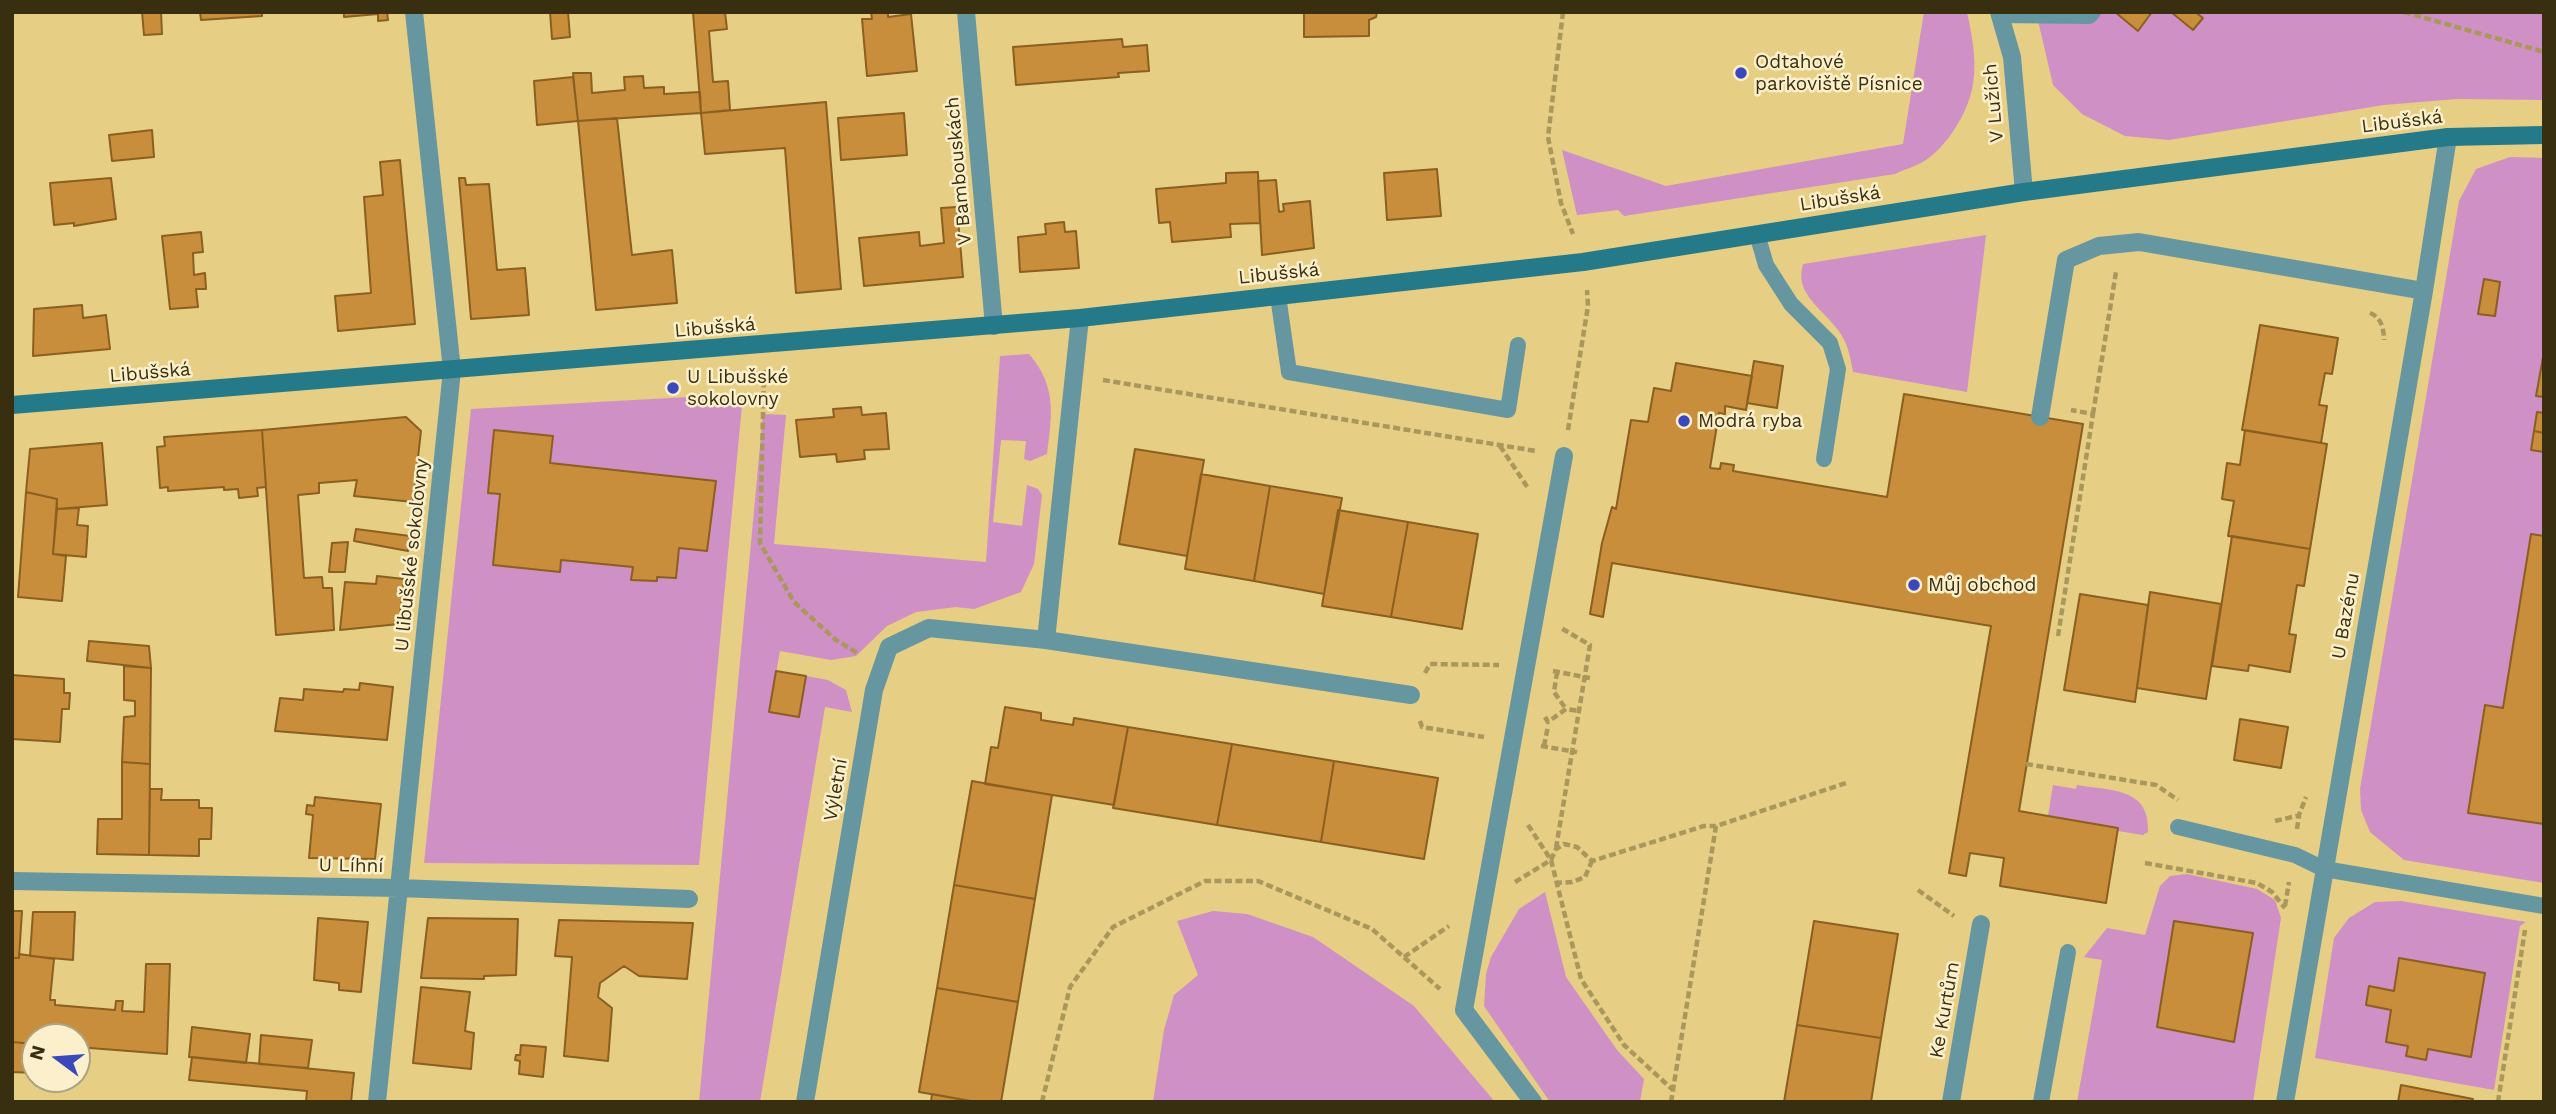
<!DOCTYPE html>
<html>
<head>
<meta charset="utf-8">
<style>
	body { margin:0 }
	#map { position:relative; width:2556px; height:1114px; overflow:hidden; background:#e6ce85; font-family:"Work Sans",sans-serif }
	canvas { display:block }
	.frame { position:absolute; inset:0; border:14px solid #382f10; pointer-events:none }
	.north { position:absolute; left:21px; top:1023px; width:70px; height:70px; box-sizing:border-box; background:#fcf0cc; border:2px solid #aea381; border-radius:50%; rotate:286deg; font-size:19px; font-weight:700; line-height:28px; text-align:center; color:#382f10 }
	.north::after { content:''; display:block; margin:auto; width:24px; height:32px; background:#3b48bb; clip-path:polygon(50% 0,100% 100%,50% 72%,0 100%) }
</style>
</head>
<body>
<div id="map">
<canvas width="2556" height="1114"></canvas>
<div class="frame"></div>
<div class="north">N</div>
</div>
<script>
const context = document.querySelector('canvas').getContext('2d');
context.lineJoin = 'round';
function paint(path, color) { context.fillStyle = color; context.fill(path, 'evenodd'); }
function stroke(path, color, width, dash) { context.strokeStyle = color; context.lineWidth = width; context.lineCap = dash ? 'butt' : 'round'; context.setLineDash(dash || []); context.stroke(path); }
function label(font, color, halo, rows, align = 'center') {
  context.font = font + ' "Work Sans",sans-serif'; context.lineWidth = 5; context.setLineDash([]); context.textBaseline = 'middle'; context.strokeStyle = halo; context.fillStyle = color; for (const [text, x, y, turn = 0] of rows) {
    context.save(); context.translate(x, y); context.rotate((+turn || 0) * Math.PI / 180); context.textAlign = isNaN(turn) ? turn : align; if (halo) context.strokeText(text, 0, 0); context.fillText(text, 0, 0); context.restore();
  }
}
paint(new Path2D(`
	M 1924,12 L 1967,12 C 1977,59 1981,91 1952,133 C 1945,143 1936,153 1926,160 C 1917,166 1905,169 1895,174 L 1624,216 L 1618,210 L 1577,215 L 1562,150 L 1666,186 L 1903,144 Z
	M 2036,12 L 2115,12 L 2138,31 L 2152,12 L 2544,12 L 2544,100 L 2457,99 L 2384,105 L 2169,140 L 2125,136 L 2082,114 L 2053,85 Z
	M 2510,157 L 2544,158 L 2544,412 L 2538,412 L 2532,449 L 2544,452 L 2544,536 L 2531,535 L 2503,708 L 2485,705 L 2468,812 L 2544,824 L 2544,883 L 2404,860 L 2370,832 L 2361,810 L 2360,789 L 2459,201 L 2476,169 ZM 2484,280 L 2500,282 L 2494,316 L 2478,314 Z
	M 1986,235 L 1967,392 L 1853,372 C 1850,356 1848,343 1838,330 C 1822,308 1794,294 1803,264 Z
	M 1029,354 C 1057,386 1052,415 1047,454 L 1030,461 L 1024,459 L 1026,441 L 1001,440 L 993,522 L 1022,526 L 1027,485 L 1038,489 L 1042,495 L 1034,564 L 1021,592 L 974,609 L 956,607 L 916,612 L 887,626 L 856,656 L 831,660 L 780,651 L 769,712 L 799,717 L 806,676 L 828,680 L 846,690 L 852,712 L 825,707 L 760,1102 L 699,1102 L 763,414 L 786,415 L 774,544 L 986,562 L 1000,356 Z
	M 743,394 L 699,865 L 424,863 L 471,409 Z
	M 2053,785 L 2076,789 L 2077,785 C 2111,791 2150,787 2148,832 L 2143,835 L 2118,831 L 2118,828 L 2048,816 Z
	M 2187,874 L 2257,889 L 2275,900 L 2281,918 L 2253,1102 L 2077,1102 L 2102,960 L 2084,957 L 2107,928 L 2145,935 L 2160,886 L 2170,876 ZM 2217,927 L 2253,933 L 2234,1042 L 2158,1027 L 2170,942 Z
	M 1545,892 L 1566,977 L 1617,1050 L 1644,1079 L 1640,1102 L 1550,1102 L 1484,1006 L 1486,974 L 1491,957 L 1519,909 Z
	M 2401,901 L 2526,922 L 2520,926 L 2494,1090 L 2315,1058 L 2334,938 L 2349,918 L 2375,902 ZM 2399,958 L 2471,1057 L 2428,1049 L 2426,1060 L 2406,1056 L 2408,1046 L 2386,1042 L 2391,1010 L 2366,1005 L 2369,987 L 2394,991 Z
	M 1213,911 L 1247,914 L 1313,937 L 1414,1006 L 1495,1102 L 1153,1102 L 1164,1030 L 1174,995 L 1198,975 L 1177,921 Z`), '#ce90c5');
const building = new Path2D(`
	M 142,12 L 161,12 L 162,34 L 144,35 Z
	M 200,12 L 262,12 L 262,16 L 201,20 Z
	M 344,12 L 387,12 L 388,20 L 378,21 L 378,14 L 344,17 Z
	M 550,12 L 568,12 L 570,37 L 552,39 Z
	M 693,12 L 725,12 L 727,29 L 709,31 L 713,82 L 728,81 L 730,110 L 701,113 Z
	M 871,12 L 888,12 L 888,17 L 911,14 L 917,71 L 867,76 L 862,19 L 872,19 Z
	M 1304,12 L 1377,12 L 1376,17 L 1369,20 L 1369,36 L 1304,37 Z
	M 2115,12 L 2152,12 L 2138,31 Z
	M 2171,12 L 2195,12 L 2203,18 L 2193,30 Z
	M 1122,39 L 1123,47 L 1147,45 L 1149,71 L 1118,73 L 1119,77 L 1016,85 L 1013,47 Z
	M 573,73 L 591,73 L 592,93 L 625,90 L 624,77 L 643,76 L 644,88 L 664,87 L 664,94 L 700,92 L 701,113 L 578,121 Z
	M 573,77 L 578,121 L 537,125 L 534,81 Z
	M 826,102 L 841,289 L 796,293 L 785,148 L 705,154 L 701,113 Z
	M 904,113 L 907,155 L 841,160 L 838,118 Z
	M 617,118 L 632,255 L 672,250 L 677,303 L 596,310 L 578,121 Z
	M 152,130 L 154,157 L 112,161 L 109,135 Z
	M 400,160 L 415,324 L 338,331 L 335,296 L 371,293 L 364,197 L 383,195 L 380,162 Z
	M 1437,169 L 1441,216 L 1387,220 L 1384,173 Z
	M 1258,172 L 1260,223 L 1230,224 L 1231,237 L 1172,242 L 1170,222 L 1159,223 L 1156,189 L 1226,183 L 1226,173 Z
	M 111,178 L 116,219 L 74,226 L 74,223 L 54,225 L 50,183 Z
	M 459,178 L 465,178 L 466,185 L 489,184 L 497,270 L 525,268 L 529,315 L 471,319 Z
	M 1276,180 L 1279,212 L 1284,211 L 1283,204 L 1310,201 L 1314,248 L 1262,255 L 1258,181 Z
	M 957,207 L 963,277 L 864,286 L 859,238 L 919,232 L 920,246 L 944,243 L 941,208 Z
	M 1064,222 L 1065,232 L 1076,231 L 1079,268 L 1020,272 L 1018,237 L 1046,234 L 1045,224 Z
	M 201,232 L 203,252 L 193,253 L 194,275 L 205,273 L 206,289 L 196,289 L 198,307 L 170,309 L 162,236 Z
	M 2484,279 L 2500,282 L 2495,316 L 2478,314 Z
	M 82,305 L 83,318 L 106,315 L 110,349 L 33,356 L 34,309 Z
	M 2260,325 L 2338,338 L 2332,374 L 2325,373 L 2319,405 L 2327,406 L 2321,443 L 2242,430 Z
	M 2544,352 L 2544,397 L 2536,396 Z
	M 1754,361 L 1783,366 L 1777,408 L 1747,403 Z
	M 1676,363 L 1752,376 L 1746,410 L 1725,406 L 1725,414 L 1719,413 L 1710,468 L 1720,469 L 1721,463 L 1734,465 L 1733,471 L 1887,497 L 1904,394 L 2083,424 L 2019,811 L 2118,828 L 2106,903 L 2000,886 L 2004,858 L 1970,853 L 1966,876 L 1949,873 L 1991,626 L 1612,563 L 1603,617 L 1590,614 L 1602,543 L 1612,507 L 1616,509 L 1631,420 L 1648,422 L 1654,388 L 1671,391 Z
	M 861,407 L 862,415 L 886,413 L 889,449 L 864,450 L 865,459 L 837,462 L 836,454 L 800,457 L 796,420 L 834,417 L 833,409 Z
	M 2537,412 L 2544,413 L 2544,433 L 2534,431 Z
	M 406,417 L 421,431 L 413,502 L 354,496 L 357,480 L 319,483 L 319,493 L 298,495 L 304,578 L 322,577 L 323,588 L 332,588 L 334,630 L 276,635 L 262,430 Z
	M 262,430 L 266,487 L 257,488 L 258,496 L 239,498 L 238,489 L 224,490 L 224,487 L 168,491 L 168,487 L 160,488 L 157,447 L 165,446 L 164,437 Z
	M 494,430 L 553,436 L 550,463 L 716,481 L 707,551 L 679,548 L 676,578 L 657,577 L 657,581 L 631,580 L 633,567 L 561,560 L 560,572 L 493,565 L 500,494 L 488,493 Z
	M 2245,430 L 2327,444 L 2310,549 L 2228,536 L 2234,501 L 2222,499 L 2227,463 L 2240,465 Z
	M 2534,431 L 2544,433 L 2544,452 L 2531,450 Z
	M 102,443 L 107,505 L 57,509 L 57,499 L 26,492 L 30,449 Z
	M 1135,449 L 1204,460 L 1187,556 L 1119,544 Z
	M 1201,474 L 1270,486 L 1254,581 L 1185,569 Z
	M 1270,486 L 1342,498 L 1324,594 L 1254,581 Z
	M 26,492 L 57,499 L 53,554 L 66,556 L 62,601 L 18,597 Z
	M 79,508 L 77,525 L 88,526 L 86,557 L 53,554 L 57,509 Z
	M 1338,510 L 1408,522 L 1391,617 L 1322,606 Z
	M 1408,522 L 1478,534 L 1462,629 L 1391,617 Z
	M 356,529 L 410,536 L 408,551 L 354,541 Z
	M 2531,534 L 2544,536 L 2544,824 L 2468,813 L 2485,705 L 2503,708 Z
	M 2232,536 L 2310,549 L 2304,586 L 2297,585 L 2289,634 L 2296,635 L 2290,672 L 2249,665 L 2248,671 L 2212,666 Z
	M 348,542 L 345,572 L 329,572 L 332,543 Z
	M 377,576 L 404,579 L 399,624 L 340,630 L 345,582 L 376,584 Z
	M 2150,592 L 2221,604 L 2206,699 L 2137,688 Z
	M 2080,594 L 2148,605 L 2135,702 L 2064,690 Z
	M 89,641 L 149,646 L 151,668 L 87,661 Z
	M 124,666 L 151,668 L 150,764 L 122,762 L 124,717 L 135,716 L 135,701 L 124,700 Z
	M 776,671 L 806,676 L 799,717 L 769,712 Z
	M 12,675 L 64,679 L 64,693 L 70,693 L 69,709 L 62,709 L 60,742 L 12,739 Z
	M 360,683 L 393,687 L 387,740 L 275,731 L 280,698 L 303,700 L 304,689 L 343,692 L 344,689 L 359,690 Z
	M 1005,707 L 1041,713 L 1041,720 L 1073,725 L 1074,718 L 1128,727 L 1114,805 L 985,784 L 991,747 L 998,748 Z
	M 2240,719 L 2288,727 L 2281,768 L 2234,760 Z
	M 1128,727 L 1232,744 L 1217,825 L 1113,808 Z
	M 1232,744 L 1334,761 L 1321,842 L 1217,825 Z
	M 1334,761 L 1438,778 L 1424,859 L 1321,842 Z
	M 122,762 L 150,764 L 149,855 L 97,854 L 98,819 L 122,819 Z
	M 972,781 L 1052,795 L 1035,899 L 954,885 Z
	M 150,789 L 162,789 L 161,800 L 199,800 L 199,808 L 212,808 L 211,839 L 199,839 L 199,856 L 149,855 Z
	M 315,797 L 381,804 L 375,859 L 309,858 L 313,815 L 306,814 L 307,805 L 314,806 Z
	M 954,885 L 1035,899 L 1018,1002 L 937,988 Z
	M 12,911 L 22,911 L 19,958 L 12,958 Z
	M 33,912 L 75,912 L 73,960 L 30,956 Z
	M 318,918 L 368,922 L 361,992 L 339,990 L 339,983 L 314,980 Z
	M 428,918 L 518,919 L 516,975 L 484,976 L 484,979 L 421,978 Z
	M 559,920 L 693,923 L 687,979 L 639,976 L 624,966 L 600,983 L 598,997 L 612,1008 L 608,1061 L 564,1056 L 572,957 L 555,956 Z
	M 1814,921 L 1898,934 L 1881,1038 L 1797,1025 Z
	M 2174,921 L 2253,933 L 2234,1042 L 2157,1027 Z
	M 19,954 L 54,959 L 50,1000 L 55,1000 L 55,1005 L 115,1010 L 116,1001 L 123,1001 L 122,1011 L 144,1012 L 146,964 L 170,964 L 167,1054 L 77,1047 L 77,1037 L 35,1037 L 35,1044 L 12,1042 L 12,958 L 19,958 Z
	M 2399,958 L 2485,973 L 2471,1057 L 2428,1049 L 2426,1060 L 2406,1056 L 2408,1046 L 2386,1042 L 2391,1010 L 2366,1005 L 2369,986 L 2394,991 Z
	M 421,987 L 470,992 L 465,1031 L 474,1033 L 471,1069 L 413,1063 Z
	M 937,988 L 1018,1002 L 1001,1102 L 976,1102 L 919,1092 Z
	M 1797,1025 L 1881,1038 L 1871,1102 L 1784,1102 Z
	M 192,1027 L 250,1034 L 246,1063 L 189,1057 Z
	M 261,1035 L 312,1040 L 308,1068 L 259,1064 Z
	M 12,1042 L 35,1044 L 35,1073 L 12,1072 Z
	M 521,1045 L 546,1047 L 543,1077 L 519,1074 L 520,1061 L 515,1060 L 516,1055 L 520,1055 Z
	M 192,1057 L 354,1073 L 351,1102 L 306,1102 L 307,1091 L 189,1080 Z
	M 2401,1085 L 2473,1099 L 2472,1102 L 2398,1102 Z
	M 932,1094 L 976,1102 L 931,1102 Z`);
paint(building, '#c88e3c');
stroke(building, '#8a5f1f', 2);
stroke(new Path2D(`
	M 1563,12 L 1548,137 L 1561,203 L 1573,234
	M 2404,12 L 2544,52
	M 2370,313 C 2381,317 2384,329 2384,340
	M 764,370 L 760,543 L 794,602 L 836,640 L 859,654
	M 1103,380 L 1536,451
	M 2093,414 L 2116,272
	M 1568,430 L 1588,306 L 1587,290
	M 1500,446 L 1528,488
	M 2058,636 L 2093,414 L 2071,410
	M 1553,671 L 1590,678
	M 1557,672 L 1554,692 L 1566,709
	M 1425,673 L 1430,664 L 1499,665
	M 1545,717 L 1548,722 L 1566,709 L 1579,711
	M 1420,721 L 1422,727 L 1484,737
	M 1541,746 L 1577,752
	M 1544,746 L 1548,726
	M 2026,764 L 2156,785 L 2178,800
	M 2275,821 L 2301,815
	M 1528,825 L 1551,860 L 1581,979 L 1624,1045 L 1673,1090
	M 2297,829 L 2299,815 L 2306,797
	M 1556,848 L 1590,645 L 1561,628
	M 2145,863 L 2257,883 L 2272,892 L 2285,908
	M 1515,882 L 1551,860 L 1556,849 L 1564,844 L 1577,847 L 1592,861 L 1704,826 L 1715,826
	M 1555,883 L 1572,882 L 1585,877 L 1592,861
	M 1918,890 L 1954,916
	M 2285,906 L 2289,882
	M 1404,957 L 1449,926
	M 1042,1102 L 1070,987 L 1113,927 L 1205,881 L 1258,881 L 1372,929 L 1440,989
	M 1671,1102 L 1716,826 L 1846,783
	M 2498,1102 L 2525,930`), '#a9975c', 4.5, [7, 3.5]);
stroke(new Path2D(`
	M 2000,15 L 2089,16 L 2093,12
	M 1757,234 L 1766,265 L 1791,304 L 1830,343 L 1838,369 L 1824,459
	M 1278,296 L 1289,372 L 1508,410 L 1518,345
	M 2178,827 L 2295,855 L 2324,869 L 2544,906
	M 2041,1102 L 2068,952`), '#6697a1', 16);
stroke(new Path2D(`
	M 1533,1102 L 1464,1010 L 1564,456`), '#6697a1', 18);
stroke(new Path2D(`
	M 966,12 L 994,326
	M 1999,12 L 2012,57 L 2024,192
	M 2040,417 L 2066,260 L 2099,246 L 2139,242 L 2424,291
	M 1046,640 L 1080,318
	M 12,881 L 399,888 L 689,899
	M 377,1102 L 452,370 L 414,12
	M 805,1102 L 874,690 L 889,647 L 929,628 L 1046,640 L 1411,695
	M 1951,1102 L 1981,924
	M 2285,1102 L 2424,291 L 2448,137`), '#6697a1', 18);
stroke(new Path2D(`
	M 12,405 L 1080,318 L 1583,262 L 2024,192 L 2448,137 L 2544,135`), '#257a89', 18);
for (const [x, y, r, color] of [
	[1741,73,7,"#3b48bb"],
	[673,388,7,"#3b48bb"],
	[1684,421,7,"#3b48bb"],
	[1914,585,7,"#3b48bb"]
]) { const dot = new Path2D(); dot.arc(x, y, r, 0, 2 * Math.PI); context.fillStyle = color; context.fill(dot); stroke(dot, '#fcf0cc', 2.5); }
label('19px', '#382f10', '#fcf0cc', [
	["Odtahové",1755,62],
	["parkoviště Písnice",1755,84],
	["U Libušské",687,377],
	["sokolovny",687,399],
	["Modrá ryba",1698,421],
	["Můj obchod",1928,585]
], 'left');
label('19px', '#382f10', '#fcf0cc', [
	["V Lužích",1994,103,-95],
	["Libušská",2402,122,-7],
	["V Bambouskách",959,171,-95],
	["Libušská",1840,199,-9],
	["Libušská",1279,274,-6],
	["Libušská",715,328,-5],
	["Libušská",150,373,-5],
	["U libušské sokolovny",412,555,-84],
	["U Bazénu",2346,616,-80],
	["Výletní",836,790,-80],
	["U Líhní",351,866,1],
	["Ke Kurtům",1945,1010,-80]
]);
</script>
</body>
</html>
